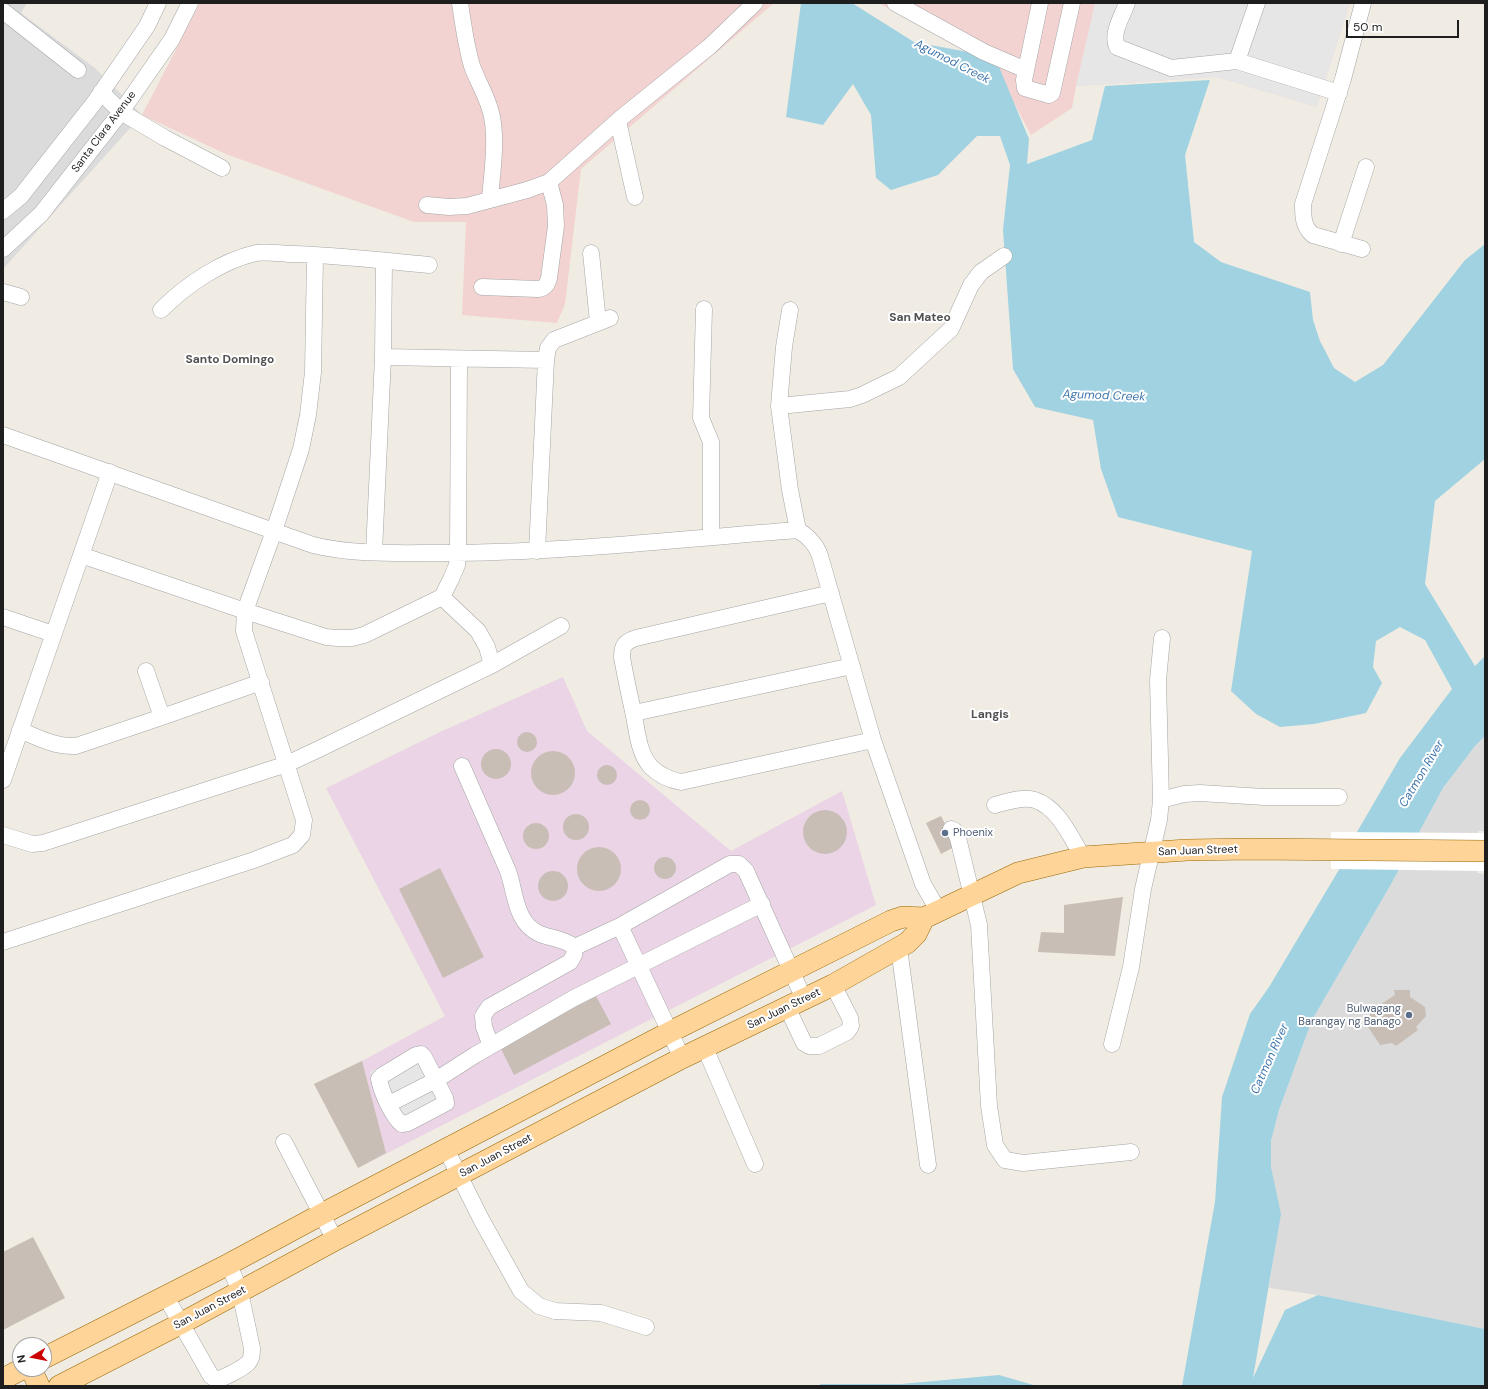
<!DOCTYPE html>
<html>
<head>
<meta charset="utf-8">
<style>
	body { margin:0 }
	#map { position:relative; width:1488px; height:1389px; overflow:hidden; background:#f0ece3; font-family:"DM Sans",sans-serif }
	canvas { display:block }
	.frame { position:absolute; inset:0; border:4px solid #1e1e1e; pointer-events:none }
	.north { position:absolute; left:12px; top:1337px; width:40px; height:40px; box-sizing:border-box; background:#fff; border:1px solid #a5a5a5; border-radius:50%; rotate:260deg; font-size:11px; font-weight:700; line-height:16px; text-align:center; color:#1e1e1e }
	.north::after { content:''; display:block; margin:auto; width:14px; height:18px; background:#cc0200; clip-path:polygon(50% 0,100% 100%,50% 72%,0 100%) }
	.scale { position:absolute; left:1346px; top:20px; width:113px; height:18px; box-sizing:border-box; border:2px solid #1e1e1e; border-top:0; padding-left:5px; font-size:12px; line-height:14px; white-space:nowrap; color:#1e1e1e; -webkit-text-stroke:3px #fff; paint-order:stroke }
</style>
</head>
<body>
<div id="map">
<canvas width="1488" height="1389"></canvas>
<div class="frame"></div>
<div class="north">N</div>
<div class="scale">50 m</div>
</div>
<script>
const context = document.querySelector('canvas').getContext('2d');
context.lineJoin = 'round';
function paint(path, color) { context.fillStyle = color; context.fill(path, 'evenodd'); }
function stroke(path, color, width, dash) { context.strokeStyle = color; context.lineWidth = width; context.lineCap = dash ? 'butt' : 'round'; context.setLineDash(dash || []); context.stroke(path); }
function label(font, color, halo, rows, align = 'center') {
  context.font = font + ' "DM Sans",sans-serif'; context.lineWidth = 4; context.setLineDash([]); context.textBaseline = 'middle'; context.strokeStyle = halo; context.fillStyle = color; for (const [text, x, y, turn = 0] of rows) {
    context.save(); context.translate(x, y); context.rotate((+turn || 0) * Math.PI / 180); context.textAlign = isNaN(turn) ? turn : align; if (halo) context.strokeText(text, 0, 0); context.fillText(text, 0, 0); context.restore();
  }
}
paint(new Path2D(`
	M 3,3 L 27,3 L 21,13 L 95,68 L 142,115 L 3,269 Z
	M 1485,736 L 1485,831 L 1478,831 L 1477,873 L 1485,874 L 1485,1329 L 1318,1295 L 1269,1288 L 1280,1214 L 1271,1167 L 1271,1141 L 1279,1110 L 1312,1020 L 1390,886 L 1443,788 L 1475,746 Z`), '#dcdbdb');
paint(new Path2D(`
	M 200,3 L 774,3 L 581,169 L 565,304 L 557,323 L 462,315 L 466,222 L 414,222 L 226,154 L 142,115 Z
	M 878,3 L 1350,3 L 1317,107 L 1217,77 L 1076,86 L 1072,108 L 1031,135 L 990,57 Z`), '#f2d3d1');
paint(new Path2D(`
	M 563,677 L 587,731 L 731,851 L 842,791 L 876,905 L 358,1168 L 314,1084 L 362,1061 L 445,1016 L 326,788 L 440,732 Z`), '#ead4e5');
paint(new Path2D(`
	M 1095,3 L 1350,3 L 1317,107 L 1217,77 L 1076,86 Z
	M 424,1046 L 453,1103 L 400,1133 L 370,1072 Z`), '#e6e6e6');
paint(new Path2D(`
	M 801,3 L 852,3 L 914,42 L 995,57 L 1029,139 L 1027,164 L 1092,140 L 1105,86 L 1210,80 L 1185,155 L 1194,242 L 1221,262 L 1310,292 L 1313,320 L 1320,341 L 1334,368 L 1355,382 L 1383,365 L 1465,260 L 1485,244 L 1485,459 L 1435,501 L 1425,584 L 1475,666 L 1485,656 L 1485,736 L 1475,746 L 1443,788 L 1390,886 L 1312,1020 L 1279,1110 L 1271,1141 L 1271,1167 L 1281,1214 L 1253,1378 L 1285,1310 L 1318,1295 L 1485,1329 L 1485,1386 L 1182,1386 L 1215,1202 L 1222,1097 L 1250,1014 L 1269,987 L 1343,863 L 1357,832 L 1400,758 L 1452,689 L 1425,640 L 1400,627 L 1376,641 L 1373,667 L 1382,683 L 1366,713 L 1314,724 L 1280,727 L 1256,714 L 1231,691 L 1252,551 L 1118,517 L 1101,469 L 1093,420 L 1035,407 L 1013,369 L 1003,230 L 1010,165 L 1000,136 L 977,136 L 938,175 L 891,190 L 876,178 L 871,115 L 853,84 L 823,125 L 786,117 Z
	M 999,1375 L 1037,1386 L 821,1386 L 820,1384 L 901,1384 Z`), '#a0d2e1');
paint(new Path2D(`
	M 1331,832 L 1484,833 L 1484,871 L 1331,869 Z`), '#fff');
paint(new Path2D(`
	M517 742a10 10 0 1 1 20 0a10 10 0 1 1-20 0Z
	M481 764a15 15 0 1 1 30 0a15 15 0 1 1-30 0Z
	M531 773a22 22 0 1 1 44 0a22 22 0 1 1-44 0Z
	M597 775a10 10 0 1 1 20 0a10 10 0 1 1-20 0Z
	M630 810a10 10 0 1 1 20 0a10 10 0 1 1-20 0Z
	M803 832a22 22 0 1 1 44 0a22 22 0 1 1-44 0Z
	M563 827a13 13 0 1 1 26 0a13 13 0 1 1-26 0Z
	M 941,816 L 956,846 L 941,854 L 926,823 Z
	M523 836a13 13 0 1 1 26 0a13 13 0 1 1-26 0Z
	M577 869a22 22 0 1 1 44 0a22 22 0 1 1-44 0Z
	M654 868a11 11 0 1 1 22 0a11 11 0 1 1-22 0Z
	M 440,868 L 484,957 L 443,978 L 399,889 Z
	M538 886a15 15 0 1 1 30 0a15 15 0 1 1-30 0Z
	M 1123,897 L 1115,956 L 1038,952 L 1041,932 L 1064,933 L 1064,905 Z
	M 1394,990 L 1410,990 L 1410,997 L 1425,1007 L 1426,1016 L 1416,1027 L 1418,1030 L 1396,1046 L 1392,1043 L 1380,1045 L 1366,1024 L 1372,1010 L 1395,995 Z
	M 596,996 L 611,1024 L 514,1075 L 500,1047 Z
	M 362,1061 L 386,1153 L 358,1168 L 314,1084 Z
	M 33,1237 L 65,1298 L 3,1330 L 3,1252 Z`), '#c8beb6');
const minor = new Path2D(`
	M 460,3 C 463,24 466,46 472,66 C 478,83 489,99 492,117 C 497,142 492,173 490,199
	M 895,3 L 984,52 L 1026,70
	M 1040,3 L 1024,80 L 1025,88 L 1049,95 L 1052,93 L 1072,3
	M 1127,3 C 1122,17 1111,33 1117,47 L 1171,68 L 1237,61 L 1339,93
	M 3,11 L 78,70
	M 1237,61 L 1257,3
	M 101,92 L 121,112 L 165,138 L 222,168
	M 618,121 L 635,197
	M 427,205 L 449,207 L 467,206 L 527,190 L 549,182 L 622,117 L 709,47 L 755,3
	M 3,211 L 21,196 L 94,103 L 147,26 L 158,3
	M 1341,244 L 1366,167
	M 3,249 L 41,214 L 121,112 L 172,39 L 190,3
	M 1362,249 L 1313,235 C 1303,227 1303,216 1303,204 L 1343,79 L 1363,3
	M 591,253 L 598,322
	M 482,287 L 538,289 C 545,288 547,285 549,278 L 556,226 L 555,205 L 549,182
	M 3,292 L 21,297
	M 704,309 L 701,418 L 711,442 L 711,537
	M 161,310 C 186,285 221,261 256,253 C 267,251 282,254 293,254 C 338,255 384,261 429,265
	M 790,310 L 784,347 L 779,406 L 790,490 L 798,530
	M 383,357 L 546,360
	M 779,406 L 850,399 L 862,395 L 899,377 L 951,329 L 971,285 L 981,272 L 1004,256
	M 3,435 L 313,545 C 354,555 397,553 439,553 C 559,553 679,539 798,530 C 809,537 816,544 820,556 L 873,740 L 923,884 L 938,910
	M 537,551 L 546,360 L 548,348 L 554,340 L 610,318
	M 374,552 L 383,357 L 384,261
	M 81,555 L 245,611 L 326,637 L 337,638 L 352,638 L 364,635 L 442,597 L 451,579 L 457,565 L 458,553 L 459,359
	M 831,593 L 636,638 C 625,642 622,645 622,657 C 625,675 629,693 633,711 C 637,729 638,753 651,767 C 659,775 670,780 681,782 L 873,740
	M 442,597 L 478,631 L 487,647 L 492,665
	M 3,617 L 53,634
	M 146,671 L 162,717
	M 634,713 L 852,666
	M 20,730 C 38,738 56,747 76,746 L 162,717 L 261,682
	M 462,766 L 508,871 C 516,894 515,923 540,934 C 553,939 562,938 575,947
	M 3,780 L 110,472
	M 1161,800 L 1158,680 L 1162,638
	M 995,805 C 1006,802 1024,796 1035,800 C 1059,808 1071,838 1083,857
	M 951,829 L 955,831 L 958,838 L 979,925 L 989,1106 L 995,1145 L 1005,1160 L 1023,1163 L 1131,1152
	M 3,835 L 32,844 L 43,843 L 287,764 L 319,749 L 492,665 L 561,626
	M 620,926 L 730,864 L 739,864 L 746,871 L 804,999
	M 3,942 L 254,860 L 293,845 L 302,835 L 304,820 L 244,631 L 245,611 L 274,531 L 301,449 L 308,415 L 313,372 L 315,255
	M 899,948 L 928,1165
	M 787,1007 L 804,1043 L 809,1046 L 819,1046 L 847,1032 L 851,1026 L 850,1018 L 833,985
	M 1112,1044 L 1131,967 L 1143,889 L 1159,820 L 1161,800 L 1184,794 L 1200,793 L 1264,797 L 1339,797
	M 491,1046 L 484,1027 L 483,1016 L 489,1007 L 570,962 L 574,955 L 575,947 L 620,926 L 682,1058
	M 705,1048 L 755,1164
	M 421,1054 L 424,1057 L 445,1098 L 446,1103 L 408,1123 L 402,1124 C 393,1118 381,1091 379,1079 L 383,1075 L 416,1055 Z
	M 389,1104 L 436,1080 L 475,1055 L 574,998 L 762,904
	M 284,1142 L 335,1240
	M 446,1149 L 482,1221 L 521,1291 L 539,1306 L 555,1311 L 601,1313 L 646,1327
	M 166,1297 L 211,1376 L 217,1380 C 225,1377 242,1369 248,1363 C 252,1359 252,1353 252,1348 L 240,1292 L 229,1264`);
const major = new Path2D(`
	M 44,1358 L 229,1264 L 322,1214 L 670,1032 L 891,921 L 903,917 L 924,918 L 1018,873 L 1083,857 L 1187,850 L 1250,849 L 1485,851
	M 31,1369 L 39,1386
	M 3,1379 L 22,1369
	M 59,1386 L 180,1324 L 335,1240 L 682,1058 L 833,985 L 907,943 L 916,934 L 924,918`);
stroke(minor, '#a5a5a5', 17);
stroke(major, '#986700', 22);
stroke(minor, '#fff', 16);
stroke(major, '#ffd499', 21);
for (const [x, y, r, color] of [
	[945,833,4,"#5c6f8a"],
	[1409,1015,4,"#5c6f8a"]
]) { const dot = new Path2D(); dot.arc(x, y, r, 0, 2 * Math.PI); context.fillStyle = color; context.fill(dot); stroke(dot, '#fff', 1.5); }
label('11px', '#1e1e1e', '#fff', [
	["Santa Clara Avenue",104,132,-53],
	["San Juan Street",1198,851,-2],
	["San Juan Street",784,1009,-26],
	["San Juan Street",496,1156,-28],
	["San Juan Street",210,1308,-28]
]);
label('11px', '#4e5e75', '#fff', [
	["Phoenix",953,833],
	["Bulwagang",1401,1009,"right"],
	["Barangay ng Banago",1401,1022,"right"]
], 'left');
label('italic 12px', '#4076ae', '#fff', [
	["Agumod Creek",952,62,27],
	["Agumod Creek",1104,396,2],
	["Catmon River",1422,774,-59],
	["Catmon River",1270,1059,-66]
]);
label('bold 12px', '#515151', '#fff', [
	["San Mateo",920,318],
	["Santo Domingo",230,360],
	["Langis",990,715]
]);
</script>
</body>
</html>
